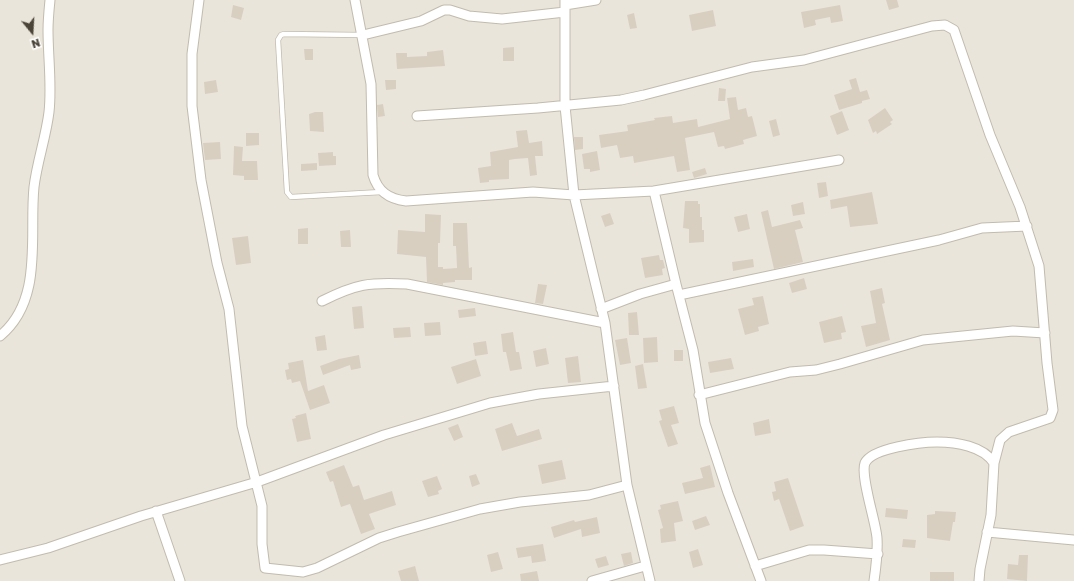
<!DOCTYPE html>
<html>
<head>
<meta charset="utf-8">
<style>
	body { margin:0 }
	#map { position:relative; width:1074px; height:581px; overflow:hidden; background:#f6f3ec; font-family:"Golos Text",sans-serif }
	canvas { display:block }
	.north { position:absolute; left:12px; top:12px; width:40px; height:40px; -webkit-text-stroke:3px #fff; paint-order:stroke; rotate:162deg; font-size:11px; font-weight:700; line-height:16px; text-align:center; color:#4b4439 }
	.north::after { content:''; display:block; margin:auto; width:14px; height:18px; background:#4b4439; clip-path:polygon(50% 0,100% 100%,50% 72%,0 100%) }
</style>
</head>
<body>
<div id="map">
<canvas width="1074" height="581"></canvas>
<div class="north">N</div>
</div>
<script>
const context = document.querySelector('canvas').getContext('2d');
context.lineJoin = 'round';
function paint(path, color) { context.fillStyle = color; context.fill(path, 'evenodd'); }
function stroke(path, color, width, dash) { context.strokeStyle = color; context.lineWidth = width; context.lineCap = dash ? 'butt' : 'round'; context.setLineDash(dash || []); context.stroke(path); }
paint(new Path2D(`
	M 0,0 L 1074,0 L 1074,581 L 0,581 Z`), '#eae5da');
paint(new Path2D(`
	M 886,0 L 897,0 L 899,7 L 889,10 Z
	M 233,5 L 244,8 L 241,20 L 231,17 Z
	M 840,5 L 843,21 L 831,23 L 830,17 L 815,20 L 816,25 L 804,28 L 801,12 Z
	M 713,10 L 716,26 L 692,31 L 689,15 Z
	M 634,13 L 637,28 L 630,29 L 627,15 Z
	M 514,47 L 514,61 L 503,61 L 503,48 Z
	M 304,49 L 313,49 L 313,60 L 305,60 Z
	M 443,50 L 445,66 L 397,69 L 396,53 L 407,53 L 407,57 L 427,56 L 427,52 Z
	M 856,78 L 860,92 L 867,90 L 870,99 L 862,101 L 862,103 L 839,110 L 834,95 L 852,89 L 849,80 Z
	M 216,80 L 218,92 L 205,94 L 204,82 Z
	M 385,80 L 396,80 L 396,89 L 386,90 Z
	M 719,88 L 726,89 L 725,101 L 718,101 Z
	M 736,97 L 738,110 L 746,108 L 748,117 L 752,116 L 757,136 L 743,140 L 744,144 L 725,149 L 724,146 L 718,147 L 714,132 L 685,138 L 690,170 L 677,172 L 674,156 L 634,163 L 633,156 L 620,158 L 617,145 L 601,148 L 599,135 L 628,131 L 627,125 L 655,120 L 654,118 L 672,116 L 673,123 L 697,119 L 698,127 L 730,119 L 727,98 Z
	M 383,104 L 385,116 L 378,117 L 377,105 Z
	M 885,108 L 893,120 L 890,122 L 892,124 L 877,134 L 876,131 L 873,133 L 868,120 Z
	M 842,111 L 849,130 L 837,135 L 830,116 Z
	M 315,112 L 323,112 L 324,132 L 310,131 L 309,114 Z
	M 776,119 L 780,135 L 773,137 L 769,121 Z
	M 527,130 L 529,143 L 542,141 L 543,156 L 535,156 L 537,175 L 530,176 L 528,158 L 515,159 L 509,160 L 509,179 L 489,180 L 489,182 L 480,183 L 478,168 L 491,166 L 490,152 L 518,147 L 516,131 Z
	M 246,133 L 259,133 L 259,145 L 246,146 Z
	M 574,137 L 583,137 L 583,149 L 575,150 Z
	M 220,142 L 221,159 L 205,160 L 203,143 Z
	M 234,146 L 243,147 L 242,161 L 257,161 L 258,180 L 244,180 L 244,176 L 233,175 Z
	M 597,151 L 600,170 L 590,172 L 590,169 L 584,169 L 582,154 Z
	M 333,152 L 333,156 L 336,156 L 336,165 L 319,166 L 318,153 Z
	M 317,163 L 317,170 L 301,171 L 301,164 Z
	M 705,168 L 707,174 L 694,178 L 692,172 Z
	M 826,182 L 828,196 L 819,198 L 817,183 Z
	M 872,192 L 878,224 L 850,227 L 847,206 L 831,209 L 830,200 Z
	M 685,201 L 698,201 L 698,204 L 700,204 L 700,217 L 702,217 L 702,230 L 704,230 L 704,242 L 689,243 L 689,229 L 683,228 Z
	M 803,202 L 805,214 L 793,216 L 791,205 Z
	M 768,210 L 772,227 L 800,220 L 803,228 L 795,230 L 803,262 L 774,269 L 761,212 Z
	M 610,213 L 614,224 L 605,227 L 601,216 Z
	M 425,214 L 441,215 L 440,243 L 438,243 L 438,267 L 443,267 L 443,269 L 457,268 L 456,246 L 453,246 L 453,223 L 467,223 L 469,268 L 472,267 L 472,280 L 455,280 L 455,282 L 443,283 L 443,285 L 427,282 L 426,257 L 397,254 L 398,230 L 425,232 Z
	M 747,214 L 750,229 L 738,232 L 734,217 Z
	M 308,228 L 308,244 L 298,244 L 298,229 Z
	M 350,230 L 351,247 L 341,247 L 340,231 Z
	M 248,236 L 251,263 L 236,265 L 232,238 Z
	M 659,255 L 660,260 L 663,260 L 665,268 L 662,269 L 663,275 L 645,278 L 641,258 Z
	M 753,259 L 754,267 L 733,271 L 732,262 Z
	M 804,278 L 807,289 L 792,293 L 789,283 Z
	M 538,284 L 547,285 L 543,304 L 535,303 Z
	M 882,288 L 885,303 L 882,304 L 890,340 L 866,347 L 861,326 L 876,323 L 870,291 Z
	M 763,296 L 769,324 L 758,327 L 759,331 L 745,335 L 738,309 L 754,305 L 752,298 Z
	M 362,306 L 364,328 L 354,329 L 352,307 Z
	M 475,308 L 476,316 L 459,318 L 458,310 Z
	M 637,312 L 639,335 L 629,335 L 628,313 Z
	M 842,316 L 846,332 L 841,333 L 842,339 L 824,343 L 819,322 Z
	M 440,322 L 441,335 L 425,336 L 424,323 Z
	M 410,327 L 411,337 L 394,338 L 393,328 Z
	M 513,332 L 516,352 L 519,352 L 522,369 L 510,371 L 506,352 L 503,352 L 501,334 Z
	M 325,335 L 327,350 L 317,351 L 315,337 Z
	M 657,337 L 658,362 L 644,363 L 643,338 Z
	M 627,338 L 631,363 L 620,365 L 615,340 Z
	M 486,341 L 488,354 L 475,356 L 473,343 Z
	M 546,348 L 549,364 L 536,367 L 533,351 Z
	M 674,350 L 683,350 L 683,361 L 674,361 Z
	M 359,355 L 361,368 L 351,370 L 350,365 L 323,375 L 320,366 L 339,359 Z
	M 578,356 L 581,382 L 568,383 L 565,358 Z
	M 731,358 L 734,369 L 710,373 L 708,362 Z
	M 476,359 L 481,376 L 457,384 L 451,367 Z
	M 303,360 L 308,391 L 324,385 L 330,403 L 310,410 L 300,381 L 292,383 L 291,379 L 287,380 L 285,370 L 289,369 L 288,363 Z
	M 643,364 L 647,388 L 638,389 L 635,366 Z
	M 674,406 L 679,423 L 671,425 L 678,444 L 668,447 L 659,421 L 662,420 L 659,410 Z
	M 306,413 L 311,439 L 297,442 L 292,419 L 296,418 L 295,416 Z
	M 769,419 L 771,433 L 755,436 L 753,423 Z
	M 512,423 L 517,436 L 539,429 L 542,439 L 502,451 L 495,429 Z
	M 458,424 L 463,437 L 454,441 L 448,428 Z
	M 562,460 L 566,479 L 542,484 L 538,465 Z
	M 344,465 L 353,487 L 359,485 L 364,500 L 392,491 L 396,505 L 369,514 L 375,529 L 361,534 L 350,504 L 341,507 L 333,481 L 330,482 L 326,472 Z
	M 710,465 L 715,487 L 685,494 L 682,483 L 703,478 L 700,468 Z
	M 476,474 L 480,484 L 472,487 L 469,476 Z
	M 437,476 L 442,489 L 438,491 L 439,494 L 428,497 L 422,481 Z
	M 788,478 L 804,526 L 790,531 L 779,499 L 774,501 L 772,492 L 776,491 L 774,482 Z
	M 678,501 L 683,521 L 674,523 L 676,541 L 661,543 L 660,529 L 663,528 L 658,510 L 661,509 L 660,505 Z
	M 886,508 L 908,510 L 907,519 L 885,517 Z
	M 935,511 L 956,512 L 955,522 L 953,522 L 950,541 L 927,538 L 927,515 L 935,514 Z
	M 706,516 L 710,525 L 695,530 L 692,521 Z
	M 597,517 L 600,533 L 582,537 L 581,529 L 554,538 L 551,527 L 574,520 L 575,522 Z
	M 903,539 L 916,540 L 915,548 L 902,547 Z
	M 543,544 L 546,561 L 532,563 L 531,556 L 518,558 L 516,548 Z
	M 698,549 L 703,565 L 693,568 L 689,552 Z
	M 498,552 L 503,569 L 491,572 L 487,555 Z
	M 631,552 L 633,563 L 624,566 L 621,554 Z
	M 1019,555 L 1028,555 L 1027,581 L 1007,579 L 1008,564 L 1018,565 Z
	M 606,556 L 609,565 L 598,568 L 595,559 Z
	M 415,566 L 419,581 L 401,581 L 398,571 Z
	M 537,571 L 539,581 L 521,581 L 520,574 Z
	M 930,572 L 954,572 L 954,581 L 930,581 Z`), '#d8cfc1');
const lane = new Path2D(`
	M 363,35 L 284,34 L 281,35 L 278,40 L 287,192 L 291,197 L 382,192`);
const street = new Path2D(`
	M 199,0 L 192,54 L 192,106 L 201,180 L 217,263 L 229,309 L 242,426 L 262,506 L 262,544 L 265,568 L 303,572 L 317,568 L 379,538 L 398,532 L 480,509 L 520,502 L 589,495 L 627,485
	M 355,0 L 371,84 L 373,175 C 378,192 389,199 406,201 L 533,192 L 574,195 L 654,191
	M 565,0 L 565,106 L 574,195 L 605,323 L 627,485 L 650,581
	M 565,5 L 596,0
	M 363,35 L 421,21 L 444,10 L 450,10 L 469,16 L 502,19 L 565,12
	M 417,116 L 538,108 L 621,100 L 644,95 L 752,67 L 804,60 L 932,26 L 945,25 L 954,30 L 990,135 L 1020,207 L 1039,266 L 1047,363 L 1053,410 L 1050,418 L 1009,432 L 1000,440 L 994,463 L 991,515 L 980,569 L 979,581
	M 676,284 L 654,191 L 839,160
	M 679,295 L 939,240 L 982,228 L 1027,226
	M 322,301 C 356,284 369,282 407,284 L 605,323
	M 601,309 L 640,294 L 676,284 L 693,350 L 705,423 L 728,493 L 761,581
	M 0,336 C 44,300 29,235 34,187 C 37,162 46,137 49,112 C 52,85 48,57 48,30 C 48,20 49,10 50,0
	M 699,395 L 790,372 L 816,370 L 840,364 L 923,340 L 1013,331 L 1045,333
	M 156,511 L 180,581
	M 987,532 L 1074,540
	M 0,560 L 48,548 L 141,516 L 257,482 L 384,435 L 490,403 L 539,394 L 614,386
	M 755,566 L 809,550 L 824,550 L 878,554
	M 592,581 L 645,566
	M 874,581 C 876,567 878,553 877,538 C 876,522 860,476 865,463 C 872,448 921,442 937,442 C 956,442 983,446 994,463`);
stroke(lane, '#c2bbae', 6);
stroke(street, '#c2bbae', 11);
stroke(lane, '#fff', 4.5);
stroke(street, '#fff', 9);
</script>
</body>
</html>
